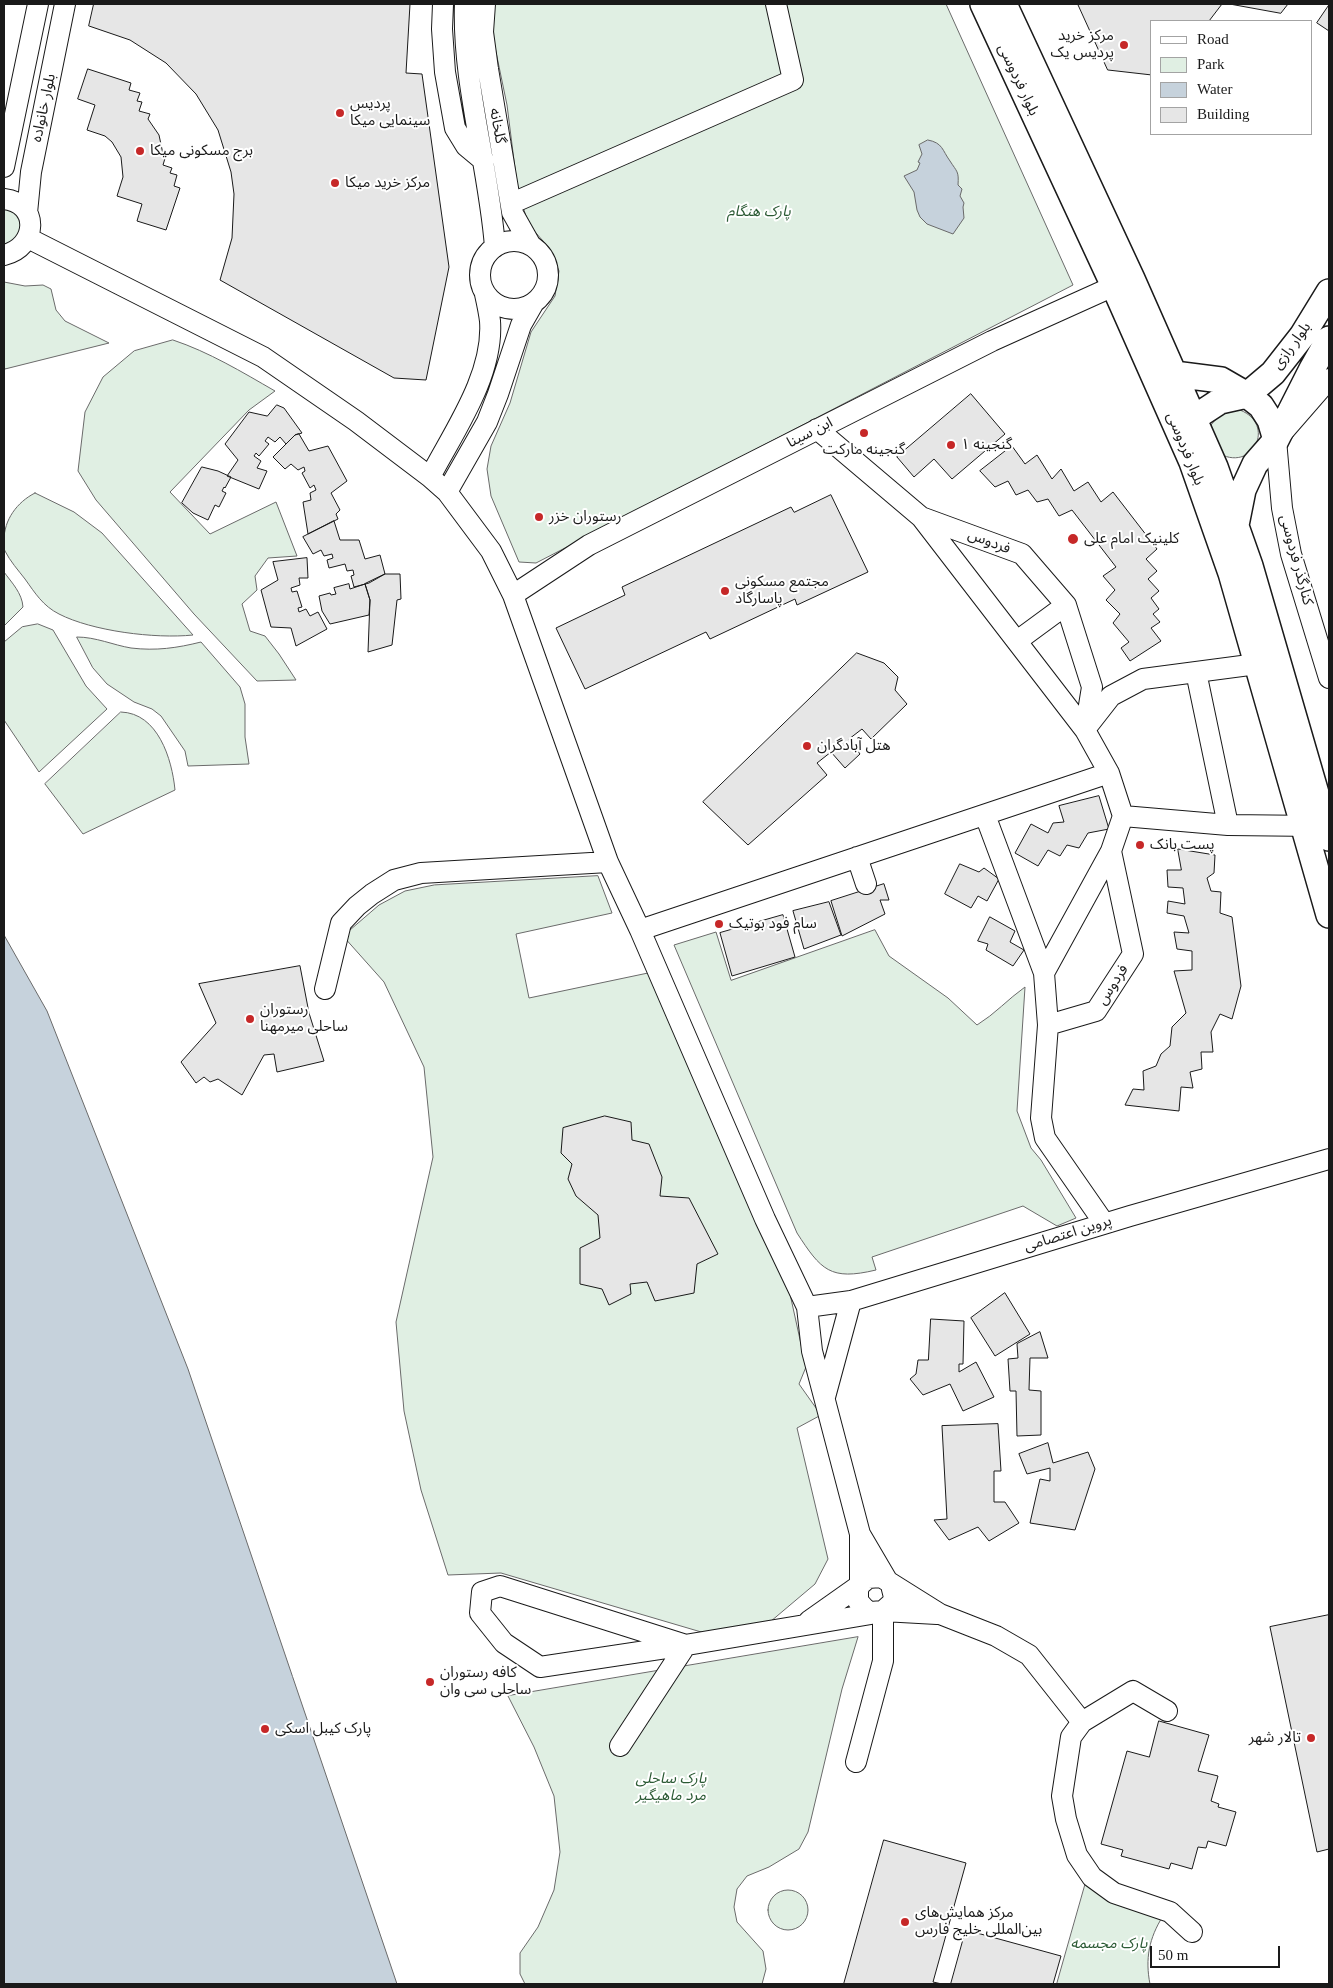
<!DOCTYPE html>
<html>
<head>
<meta charset="utf-8">
<style>
	body { margin:0 }
	#map { position:relative; width:1333px; height:1988px; overflow:hidden; background:#fff; font-family:"Times New Roman",serif }
	canvas { display:block }
	.frame { position:absolute; inset:0; border:5px solid #1a1a1a; pointer-events:none }
	.legend { position:absolute; left:1150px; top:20px; width:162px; height:115px; box-sizing:border-box; background:#fff; border:1px solid #a3a3a3; margin:0; padding:6px 9px; list-style:none; font-size:15px; color:#1a1a1a }
	.legend li { display:flex; align-items:center; gap:10px; height:25px }
	.legend b { width:25px; border:1px solid #a3a3a3 }
	.scale { position:absolute; left:1150px; top:1946px; width:130px; height:22px; box-sizing:border-box; border:2px solid #1a1a1a; border-top:0; padding-left:6px; font-size:15px; line-height:18px; white-space:nowrap; color:#1a1a1a; -webkit-text-stroke:4px #fff; paint-order:stroke }
</style>
</head>
<body>
<div id="map">
<canvas width="1333" height="1988"></canvas>
<div class="frame"></div>
<ul class="legend">
<li><b style="height:6px;background:#fff"></b>Road</li>
<li><b style="height:14px;background:#e0efe3"></b>Park</li>
<li><b style="height:14px;background:#c6d2dc"></b>Water</li>
<li><b style="height:14px;background:#e6e6e6"></b>Building</li>
</ul>
<div class="scale">50 m</div>
</div>
<script>
const context = document.querySelector('canvas').getContext('2d');
context.lineJoin = 'round';
function paint(path, color) { context.fillStyle = color; context.fill(path, 'evenodd'); }
function stroke(path, color, width, dash) { context.strokeStyle = color; context.lineWidth = width; context.lineCap = dash ? 'butt' : 'round'; context.setLineDash(dash || []); context.stroke(path); }
function label(font, color, halo, rows, align = 'center') {
  context.font = font + ' "Times New Roman","Noto Sans Arabic",serif'; context.lineWidth = 4; context.setLineDash([]); context.textBaseline = 'middle'; context.strokeStyle = halo; context.fillStyle = color; for (const [text, x, y, turn = 0] of rows) {
    context.save(); context.translate(x, y); context.rotate((+turn || 0) * Math.PI / 180); context.textAlign = isNaN(turn) ? turn : align; if (halo) context.strokeText(text, 0, 0); context.fillText(text, 0, 0); context.restore();
  }
}
const green = new Path2D(`
	M 494,4 L 946,4 L 1073,285 L 536,563 L 519,562 L 491,496 L 487,469 L 491,446 L 510,403 L 531,332 L 555,296 L 559,271 L 550,249 L 529,225 L 518,192 L 507,105 L 491,28 Z
	M 4,205 L 11,207 L 23,222 L 18,239 L 4,245 Z
	M 4,282 L 25,286 L 43,285 L 51,289 L 56,310 L 65,321 L 109,343 L 5,369 L 4,366 Z
	M 173,340 C 209,352 242,372 275,391 L 249,410 L 170,492 L 210,534 L 276,502 L 297,556 L 268,558 L 255,576 L 257,590 L 242,604 L 250,631 L 265,636 L 279,654 L 296,680 L 257,681 L 194,614 L 96,500 L 78,471 L 85,412 L 103,377 L 134,351 Z
	M 1237,409 C 1277,421 1255,472 1220,454 L 1211,425 L 1221,413 Z
	M 35,493 L 74,512 L 102,533 L 193,635 C 155,639 92,631 59,614 C 43,606 35,593 25,579 C 18,570 10,561 5,551 C 3,548 4,544 4,540 C 4,520 17,502 35,493 Z
	M 4,572 C 12,583 22,593 23,607 L 4,626 Z
	M 38,624 L 53,630 L 86,686 L 107,709 L 39,772 L 4,720 L 4,642 L 22,627 Z
	M 77,637 C 96,637 113,645 131,648 C 156,651 177,648 201,642 L 240,687 L 245,704 L 245,737 L 249,764 L 188,766 L 185,751 L 161,716 L 152,709 L 134,702 L 107,684 L 93,668 Z
	M 121,712 C 158,713 172,759 175,790 L 83,834 L 45,784 Z
	M 598,876 L 612,913 L 516,934 L 529,998 L 648,973 L 790,1294 L 806,1367 L 799,1384 L 821,1415 L 797,1428 L 828,1559 L 815,1584 L 764,1627 L 708,1634 L 501,1573 L 448,1575 L 421,1490 L 404,1411 L 396,1322 L 433,1157 L 424,1067 L 384,982 L 343,936 L 379,905 L 405,891 L 434,885 Z
	M 875,930 L 889,956 L 948,998 L 977,1025 C 995,1014 1008,999 1025,987 L 1017,1111 L 1031,1148 L 1041,1160 L 1076,1218 L 1057,1226 L 1023,1206 L 872,1257 L 876,1270 C 830,1281 821,1270 797,1233 L 674,945 L 716,932 L 731,980 Z
	M 858,1637 L 842,1689 L 808,1832 L 799,1849 L 769,1867 L 747,1876 L 737,1889 L 734,1907 L 737,1922 L 763,1951 L 766,1969 L 762,1984 L 525,1984 L 520,1974 L 520,1953 L 538,1927 L 554,1890 L 560,1852 L 554,1796 L 534,1747 L 508,1696 Z
	M 1086,1882 L 1163,1916 C 1149,1938 1145,1959 1150,1984 L 1057,1984 Z
	M768 1910a20 20 0 1 1 40 0a20 20 0 1 1-40 0Z`);
paint(green, '#e0efe3');
stroke(green, '#6a6a6a', 1);
const water = new Path2D(`
	M 928,140 C 943,143 942,150 950,161 C 957,172 959,171 958,185 L 962,189 L 960,196 L 964,203 L 963,207 L 964,218 L 953,234 L 927,224 L 920,217 L 917,210 L 914,192 L 904,176 L 917,170 L 920,163 L 918,162 L 922,154 L 919,145 Z
	M 4,935 L 47,1011 L 188,1369 L 397,1984 L 4,1984 Z`);
paint(water, '#c6d2dc');
stroke(water, '#6a6a6a', 1);
const building = new Path2D(`
	M 94,4 L 410,4 L 406,73 L 422,74 L 449,267 L 426,380 L 394,378 L 220,280 L 232,238 L 234,194 L 231,172 L 218,130 L 196,94 L 166,63 L 130,40 L 89,26 Z
	M 1078,4 L 1222,4 L 1209,21 L 1152,21 L 1152,75 L 1108,70 Z
	M 1230,4 L 1288,4 L 1281,13 Z
	M 1329,5 L 1329,31 L 1317,23 Z
	M 88,69 L 131,83 L 129,90 L 140,93 L 137,101 L 142,102 L 139,111 L 150,114 L 148,119 L 159,135 L 163,154 L 166,155 L 163,165 L 172,168 L 170,173 L 177,175 L 174,186 L 180,188 L 166,230 L 137,221 L 142,204 L 117,196 L 123,177 L 121,157 L 112,142 L 105,136 L 87,130 L 95,105 L 78,99 Z
	M 971,394 L 1005,434 L 952,479 L 934,459 L 914,477 L 897,457 Z
	M 277,405 L 284,408 L 302,433 L 295,435 L 286,444 L 280,437 L 275,442 L 268,437 L 265,441 L 269,444 L 259,456 L 256,453 L 254,456 L 261,461 L 257,468 L 267,471 L 259,489 L 227,476 L 238,460 L 225,444 L 249,412 L 267,416 Z
	M 299,434 L 309,451 L 328,446 L 347,481 L 331,493 L 340,510 L 336,514 L 338,519 L 308,534 L 303,502 L 311,500 L 310,493 L 316,490 L 314,485 L 310,488 L 302,473 L 305,471 L 304,467 L 298,470 L 291,464 L 285,469 L 273,457 L 295,435 Z
	M 1012,446 L 1025,464 L 1037,455 L 1052,479 L 1061,469 L 1074,491 L 1088,482 L 1101,502 L 1113,492 L 1157,549 L 1146,559 L 1157,571 L 1148,579 L 1159,591 L 1151,598 L 1159,609 L 1153,614 L 1160,622 L 1151,628 L 1161,641 L 1130,661 L 1121,648 L 1129,642 L 1113,623 L 1120,614 L 1106,600 L 1115,590 L 1103,576 L 1116,567 L 1072,510 L 1059,516 L 1048,499 L 1037,502 L 1028,490 L 1016,495 L 1008,481 L 995,487 L 980,471 Z
	M 202,467 L 218,471 L 231,477 L 225,488 L 224,487 L 222,491 L 226,493 L 219,507 L 215,505 L 208,520 L 193,513 L 182,503 Z
	M 831,495 L 868,572 L 797,605 L 795,599 L 710,639 L 706,632 L 585,689 L 556,628 L 625,595 L 622,587 L 791,507 L 794,512 Z
	M 334,521 L 340,540 L 359,540 L 365,559 L 380,555 L 385,574 L 369,583 L 354,587 L 351,576 L 354,575 L 353,570 L 347,571 L 345,564 L 329,568 L 327,560 L 333,558 L 332,554 L 324,556 L 321,550 L 313,554 L 303,537 Z
	M 307,558 L 308,578 L 299,578 L 300,585 L 291,588 L 292,592 L 297,591 L 302,607 L 298,608 L 299,612 L 306,609 L 310,616 L 318,612 L 327,629 L 296,646 L 291,628 L 271,627 L 261,590 L 278,580 L 273,562 Z
	M 385,574 L 400,574 L 401,599 L 397,600 L 392,645 L 368,652 L 370,600 L 365,584 Z
	M 349,584 L 350,589 L 365,584 L 370,600 L 369,615 L 330,624 L 322,611 L 319,596 L 330,593 L 331,595 L 336,594 L 334,588 Z
	M 857,653 L 884,663 L 898,677 L 895,690 L 907,704 L 871,739 L 862,729 L 849,739 L 860,754 L 845,768 L 831,752 L 817,763 L 827,775 L 748,845 L 703,802 Z
	M 1099,796 L 1109,829 L 1088,833 L 1079,848 L 1067,845 L 1060,856 L 1048,850 L 1038,866 L 1015,853 L 1031,824 L 1048,833 L 1053,823 L 1064,822 L 1059,806 Z
	M 1178,849 L 1215,855 L 1214,873 L 1207,878 L 1211,891 L 1221,892 L 1220,913 L 1232,917 L 1241,986 L 1232,1019 L 1220,1014 L 1211,1032 L 1213,1052 L 1201,1052 L 1202,1069 L 1190,1072 L 1193,1088 L 1181,1087 L 1179,1111 L 1125,1105 L 1133,1089 L 1144,1090 L 1143,1071 L 1156,1066 L 1161,1054 L 1170,1046 L 1172,1027 L 1186,1013 L 1174,971 L 1192,970 L 1192,951 L 1177,949 L 1174,932 L 1189,933 L 1184,916 L 1167,913 L 1168,901 L 1185,904 L 1183,888 L 1168,887 L 1167,870 L 1181,870 Z
	M 960,864 L 979,872 L 984,868 L 999,879 L 987,901 L 978,896 L 971,908 L 945,894 Z
	M 884,884 L 889,900 L 880,900 L 885,914 L 842,936 L 831,901 Z
	M 829,902 L 841,935 L 804,949 L 793,911 Z
	M 783,915 L 795,957 L 732,976 L 720,933 Z
	M 990,917 L 1015,931 L 1010,942 L 1024,950 L 1013,966 L 986,950 L 988,944 L 978,941 Z
	M 300,966 L 309,1013 L 324,1061 L 277,1072 L 274,1054 L 264,1055 L 242,1095 L 218,1079 L 210,1082 L 204,1077 L 196,1083 L 181,1062 L 216,1023 L 199,984 Z
	M 605,1116 L 631,1122 L 632,1140 L 649,1144 L 662,1177 L 660,1196 L 689,1198 L 718,1254 L 697,1264 L 694,1293 L 655,1301 L 647,1282 L 630,1284 L 631,1294 L 609,1305 L 602,1289 L 580,1284 L 580,1248 L 600,1238 L 598,1215 L 576,1196 L 568,1179 L 572,1164 L 561,1153 L 563,1128 Z
	M 1005,1293 L 1030,1334 L 995,1356 L 971,1318 Z
	M 931,1319 L 964,1321 L 963,1364 L 959,1364 L 959,1372 L 976,1362 L 994,1397 L 963,1411 L 950,1384 L 923,1395 L 910,1379 L 916,1374 L 918,1360 L 928,1360 Z
	M 1040,1332 L 1048,1358 L 1030,1358 L 1029,1390 L 1041,1391 L 1041,1435 L 1017,1436 L 1016,1391 L 1010,1391 L 1008,1359 L 1018,1358 L 1017,1344 Z
	M 998,1424 L 1001,1471 L 994,1471 L 994,1502 L 1005,1502 L 1019,1523 L 989,1541 L 978,1527 L 949,1540 L 934,1520 L 947,1519 L 942,1426 Z
	M 1048,1443 L 1053,1463 L 1088,1452 L 1095,1469 L 1075,1530 L 1030,1523 L 1040,1479 L 1050,1481 L 1050,1468 L 1027,1474 L 1019,1454 Z
	M 1329,1615 L 1329,1849 L 1317,1852 L 1270,1627 Z
	M 1159,1721 L 1209,1735 L 1198,1771 L 1218,1776 L 1211,1801 L 1219,1804 L 1218,1807 L 1236,1812 L 1226,1846 L 1208,1841 L 1206,1848 L 1198,1847 L 1192,1869 L 1171,1863 L 1169,1869 L 1121,1856 L 1123,1850 L 1101,1844 L 1127,1751 L 1149,1757 Z
	M 884,1840 L 966,1863 L 933,1982 L 942,1984 L 844,1984 Z
	M 966,1930 L 1061,1956 L 1053,1984 L 951,1984 Z`);
paint(building, '#e6e6e6');
stroke(building, '#1a1a1a', 1);
const minor = new Path2D(`
	M 443,4 L 442,29 L 445,72 L 455,128 L 466,146 L 484,161
	M 465,4 C 462,83 489,167 495,247
	M 485,4 L 483,32 L 488,69 L 512,212 L 530,244
	M 4,167 L 38,4
	M 4,199 C 40,203 38,247 4,255
	M 517,201 L 793,80 L 776,4
	M 27,213 L 31,172 L 65,4
	M 28,238 L 263,357 L 356,421 L 430,477 L 447,492 L 491,551 L 513,595 L 608,862 L 640,930 L 765,1219 L 807,1307 L 812,1351 L 860,1534 L 887,1580
	M480 275a34 34 0 1 1 68 0a34 34 0 1 1-68 0Z
	M 1329,379 L 1276,440 L 1282,508 L 1291,554 L 1329,678
	M 817,429 L 921,517 L 1085,730 L 1109,773 L 1123,816 L 1111,851 L 1044,973 L 1048,1025 L 1041,1118 L 1045,1138 L 1104,1223
	M 430,477 C 454,431 494,375 490,321 C 489,312 487,303 485,294
	M 447,492 L 487,422 L 498,394 L 521,325 L 533,304
	M 921,517 L 1022,554 L 1066,605 L 1092,687 L 1085,730
	M 513,595 L 589,545 L 992,341 L 1114,286
	M 1017,641 L 1066,605
	M 1196,672 L 1228,825
	M 1086,728 L 1111,696 L 1143,679 L 1257,664
	M 985,815 L 1044,973
	M 1123,816 L 1228,825 L 1316,826
	M 857,857 L 866,884
	M 640,930 L 1109,773
	M 325,989 L 341,923 L 357,906 L 372,894 L 394,880 L 421,873 L 608,862
	M 1048,1025 L 1096,1011 L 1133,954 L 1111,851
	M 807,1307 L 851,1301 L 1130,1216 L 1329,1159
	M 825,1397 L 851,1301
	M 891,1585 L 894,1597 L 892,1603 L 883,1611 L 871,1612 L 866,1610 L 858,1601 L 858,1590 L 860,1585 L 868,1578 L 881,1577 L 940,1614 L 996,1636 L 1029,1655 L 1082,1722
	M 809,1621 L 860,1585 L 860,1534
	M 686,1645 L 500,1586 L 482,1592 L 480,1613 L 504,1643 L 540,1667 L 686,1645 L 877,1613
	M 1167,1711 L 1133,1691 L 1082,1722 L 1071,1737 L 1062,1796 L 1066,1819 L 1077,1855 L 1092,1877 L 1114,1893 L 1170,1912 L 1192,1932
	M 620,1746 L 686,1645
	M 856,1762 L 883,1661 L 883,1611 L 937,1614`);
const major = new Path2D(`
	M 983,4 L 1114,286 L 1192,462 L 1231,573 L 1329,915
	M 1004,4 L 1132,279 L 1215,467 L 1250,566 L 1329,838
	M 1174,374 L 1221,380 L 1247,395 L 1261,406 L 1270,420 L 1276,440
	M 1187,432 L 1194,418 L 1220,401 L 1247,395 L 1273,373 L 1302,336 L 1329,292
	M 1236,525 L 1243,490 L 1255,464 L 1276,440 L 1312,369 L 1329,339`);
stroke(minor, '#1a1a1a', 22);
stroke(major, '#1a1a1a', 28);
stroke(minor, '#fff', 20);
stroke(major, '#fff', 25);
for (const [x, y, r, color] of [
	[1124,45,5,"#c62828"],
	[340,113,5,"#c62828"],
	[140,151,5,"#c62828"],
	[335,183,5,"#c62828"],
	[864,433,5,"#c62828"],
	[951,445,5,"#c62828"],
	[539,517,5,"#c62828"],
	[1073,539,6,"#c62828"],
	[725,591,5,"#c62828"],
	[807,746,5,"#c62828"],
	[1140,845,5,"#c62828"],
	[719,924,5,"#c62828"],
	[250,1019,5,"#c62828"],
	[430,1682,5,"#c62828"],
	[265,1729,5,"#c62828"],
	[1311,1738,5,"#c62828"],
	[905,1922,5,"#c62828"]
]) { const dot = new Path2D(); dot.arc(x, y, r, 0, 2 * Math.PI); context.fillStyle = color; context.fill(dot); stroke(dot, '#fff', 2); }
label('15px', '#1a1a1a', '#fff', [
	["مرکز خرید",1114,36,"right"],
	["پردیس یک",1114,53,"right"],
	["پردیس",350,104],
	["سینمایی میکا",350,121],
	["برج مسکونی میکا",150,151],
	["مرکز خرید میکا",345,183],
	["گنجینه ۱",961,445],
	["گنجینه مارکت",864,450,"center"],
	["رستوران خزر",549,517],
	["کلینیک امام علی",1084,539],
	["مجتمع مسکونی",735,582],
	["پاسارگاد",735,599],
	["هتل آبادگران",817,746],
	["پست بانک",1150,845],
	["سام فود بوتیک",729,924],
	["رستوران",260,1010],
	["ساحلی میرمهنا",260,1027],
	["کافه رستوران",440,1673],
	["ساحلی سی وان",440,1690],
	["پارک کیبل اسکی",275,1729],
	["تالار شهر",1301,1738,"right"],
	["مرکز همایش‌های",915,1913],
	["بین‌المللی خلیج فارس",915,1930]
], 'left');
label('15px', '#1a1a1a', '#fff', [
	["بلوار فردوسی",1018,80,65],
	["بلوار خانواده",44,108,-78],
	["گلخانه",497,126,80],
	["بلوار رازی",1292,346,-54],
	["ابن سینا",810,433,-27],
	["بلوار فردوسی",1185,449,68],
	["فردوس",989,542,21],
	["کنارگذر فردوسی",1296,560,75],
	["فردوس",1113,985,-57],
	["پروین اعتصامی",1068,1234,-17]
]);
label('italic 15px', '#2b5a34', '#fff', [
	["پارک هنگام",759,212],
	["پارک ساحلی",671,1779],
	["مرد ماهیگیر",671,1796],
	["پارک مجسمه",1109,1944]
]);
</script>
</body>
</html>
